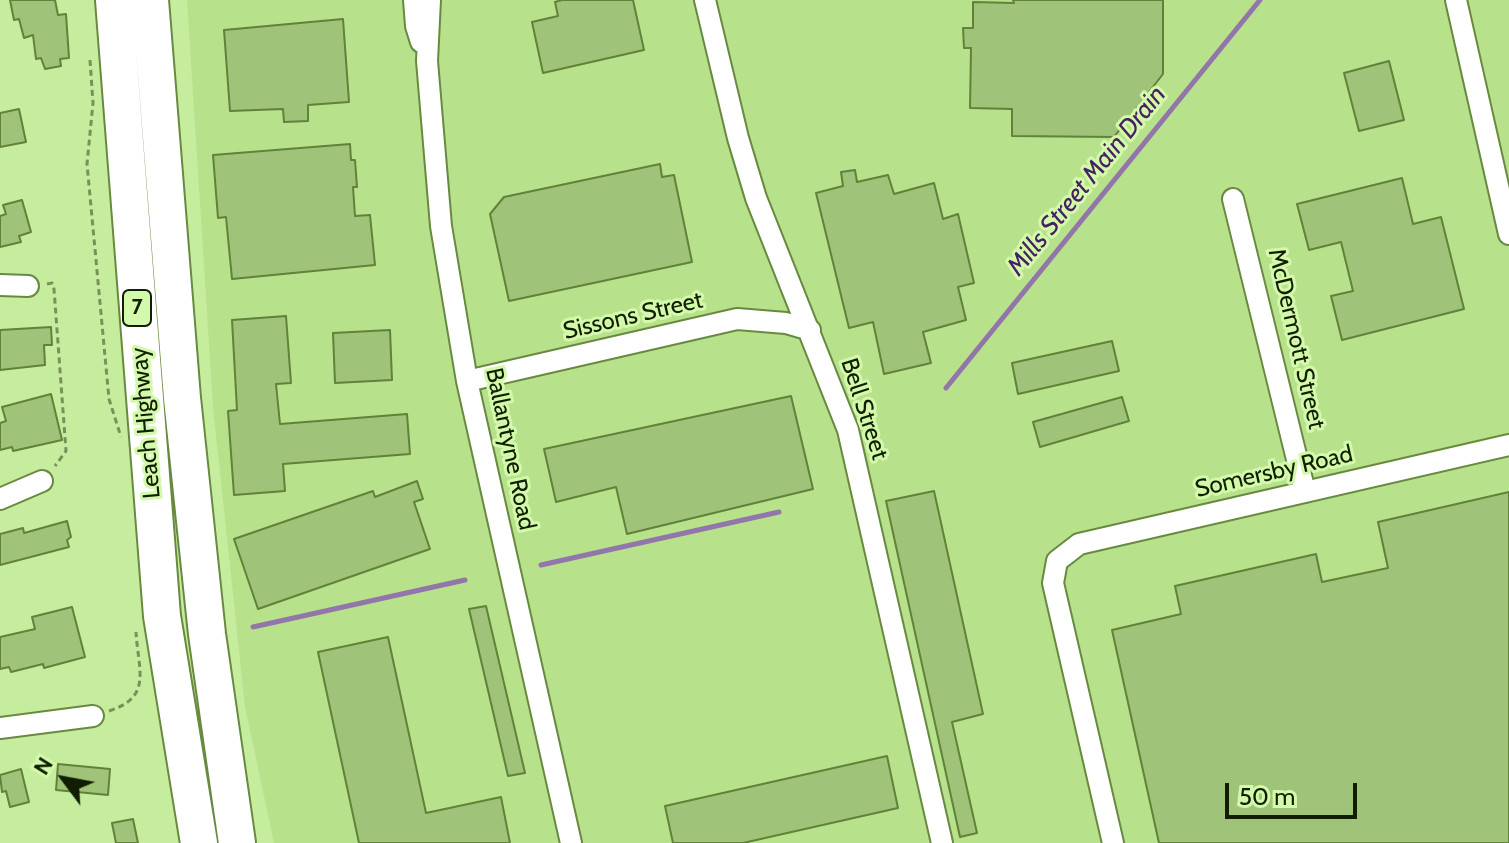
<!DOCTYPE html>
<html>
<head>
<meta charset="utf-8">
<style>
	body { margin:0 }
	#map { position:relative; width:1509px; height:843px; overflow:hidden; background:#c6ec9e; font-family:Cabin,sans-serif }
	canvas { display:block }
	.north { position:absolute; left:24px; top:739px; width:80px; height:80px; -webkit-text-stroke:6px #d3f9ab; paint-order:stroke; rotate:302deg; font-size:22px; font-weight:700; line-height:32px; text-align:center; color:#111e01 }
	.north::after { content:''; display:block; margin:auto; width:28px; height:36px; background:#111e01; clip-path:polygon(50% 0,100% 100%,50% 72%,0 100%) }
	.scale { position:absolute; left:1225px; top:783px; width:132px; height:36px; box-sizing:border-box; border:4px solid #111e01; border-top:0; padding-left:10px; font-size:24px; line-height:28px; white-space:nowrap; color:#111e01; -webkit-text-stroke:6px #d3f9ab; paint-order:stroke }
</style>
</head>
<body>
<div id="map">
<canvas width="1509" height="843"></canvas>
<div class="north">N</div>
<div class="scale">50 m</div>
</div>
<script>
const context = document.querySelector('canvas').getContext('2d');
context.lineJoin = 'round';
function paint(path, color) { context.fillStyle = color; context.fill(path, 'evenodd'); }
function stroke(path, color, width, dash) { context.strokeStyle = color; context.lineWidth = width; context.lineCap = dash ? 'butt' : 'round'; context.setLineDash(dash || []); context.stroke(path); }
function label(font, color, halo, rows, align = 'center') {
  context.font = font + ' Cabin,sans-serif'; context.lineWidth = 6; context.setLineDash([]); context.textBaseline = 'middle'; context.strokeStyle = halo; context.fillStyle = color; for (const [text, x, y, turn = 0] of rows) {
    context.save(); context.translate(x, y); context.rotate((+turn || 0) * Math.PI / 180); context.textAlign = isNaN(turn) ? turn : align; if (halo) context.strokeText(text, 0, 0); context.fillText(text, 0, 0); context.restore();
  }
}
paint(new Path2D(`
	M 187,0 L 1509,0 L 1509,843 L 274,843 L 245,707 L 213,407 Z`), '#b8e18c');
stroke(new Path2D(`
	M 946,388 L 1260,0
	M 541,565 L 779,512
	M 253,627 L 465,580`), '#9276a9', 5);
const building = new Path2D(`
	M 10,0 L 55,0 L 58,15 L 66,14 L 69,58 L 60,59 L 61,66 L 45,69 L 41,58 L 36,59 L 33,35 L 24,38 L 19,19 L 14,20 Z
	M 562,0 L 633,0 L 644,50 L 543,73 L 532,22 L 558,16 L 555,2 Z
	M 1013,0 L 1163,0 L 1163,74 L 1114,137 L 1012,136 L 1012,109 L 970,108 L 971,48 L 964,48 L 963,28 L 973,28 L 973,2 L 1014,3 Z
	M 343,19 L 349,102 L 308,105 L 308,121 L 284,122 L 283,109 L 230,111 L 224,30 Z
	M 1389,61 L 1404,120 L 1359,131 L 1344,73 Z
	M 19,109 L 26,142 L 0,147 L 0,113 Z
	M 350,144 L 351,160 L 355,160 L 357,187 L 353,187 L 355,216 L 370,215 L 375,265 L 232,279 L 226,217 L 218,218 L 213,155 Z
	M 660,164 L 662,177 L 674,175 L 692,262 L 509,301 L 490,214 L 504,197 Z
	M 855,170 L 857,182 L 888,175 L 894,194 L 934,183 L 943,219 L 958,214 L 974,283 L 958,287 L 966,320 L 923,332 L 931,363 L 884,374 L 873,322 L 849,328 L 816,193 L 843,186 L 841,172 Z
	M 1402,178 L 1413,224 L 1441,217 L 1464,309 L 1342,340 L 1331,296 L 1353,291 L 1341,242 L 1309,250 L 1297,204 Z
	M 22,200 L 31,232 L 19,236 L 21,242 L 0,247 L 0,216 L 6,214 L 3,205 Z
	M 286,316 L 291,383 L 276,384 L 280,424 L 407,414 L 410,454 L 283,464 L 285,491 L 234,495 L 228,411 L 237,410 L 232,320 Z
	M 51,327 L 52,345 L 44,345 L 45,365 L 0,370 L 0,330 Z
	M 390,330 L 392,380 L 335,383 L 333,333 Z
	M 1112,341 L 1119,371 L 1018,394 L 1012,363 Z
	M 51,394 L 62,440 L 13,451 L 12,447 L 0,450 L 0,423 L 6,421 L 2,407 Z
	M 791,396 L 813,489 L 627,534 L 616,487 L 556,502 L 544,449 Z
	M 1122,397 L 1129,421 L 1040,447 L 1033,422 Z
	M 417,481 L 423,499 L 414,502 L 430,549 L 258,609 L 234,539 L 373,491 L 375,497 Z
	M 934,491 L 983,714 L 952,722 L 977,833 L 960,837 L 886,501 Z
	M 1509,492 L 1509,843 L 1159,843 L 1112,630 L 1181,614 L 1175,586 L 1316,554 L 1322,582 L 1388,568 L 1378,522 Z
	M 67,521 L 71,537 L 67,540 L 69,547 L 0,565 L 0,534 L 23,528 L 24,533 Z
	M 486,606 L 525,773 L 508,776 L 469,609 Z
	M 72,607 L 85,657 L 44,668 L 43,664 L 11,672 L 9,667 L 0,669 L 0,637 L 35,629 L 32,617 Z
	M 388,637 L 426,813 L 501,797 L 510,843 L 359,843 L 318,652 Z
	M 887,756 L 898,808 L 743,843 L 673,843 L 665,806 Z
	M 58,764 L 110,769 L 108,795 L 56,790 Z
	M 21,769 L 29,802 L 10,807 L 6,791 L 2,792 L 0,775 Z
	M 133,819 L 138,843 L 116,843 L 112,823 Z`);
paint(building, '#9fc378');
stroke(building, '#618238', 2);
const minor = new Path2D(`
	M 414,0 L 416,26 L 421,42
	M 430,0 L 427,61 L 441,226 L 467,381 L 571,843
	M 705,0 L 738,138 L 756,198 L 848,430 L 942,843
	M 1456,0 L 1509,234
	M 1233,199 L 1305,492
	M 0,285 L 28,286
	M 467,381 L 737,319 L 786,323 L 810,330
	M 0,499 L 42,481
	M 0,728 L 93,716
	M 1113,843 L 1053,583 L 1057,561 L 1079,544 L 1509,445`);
const motorway = new Path2D(`
	M 114,0 L 162,616 L 199,843
	M 150,0 L 182,398 L 207,634 L 237,843`);
stroke(minor, '#688a40', 24);
stroke(motorway, '#688a40', 40);
stroke(new Path2D(`
	M 90,60 L 93,103 L 87,164 L 109,399 L 121,437
	M 47,284 L 52,283 L 54,289 L 66,451 L 55,466
	M 109,711 C 153,697 138,670 136,632`), '#779259', 3, [6, 4]);
stroke(minor, '#fff', 20);
stroke(motorway, '#fff', 36);
for (const [x, y, w] of [
	[137,308,28]
]) { const box = new Path2D(); box.roundRect(x - w / 2, y - 18, w, 36, 6); context.fillStyle = '#d3f9ab'; context.fill(box); stroke(box, '#111e01', 2); }
label('bold 22px', '#111e01', null, [
	["7",137,308]
]);
label('24px', '#111e01', '#d3f9ab', [
	["Sissons Street",633,316,-13],
	["McDermott Street",1296,339,77],
	["Bell Street",864,409,72],
	["Leach Highway",146,423,-95],
	["Ballantyne Road",510,449,78],
	["Somersby Road",1274,472,-13]
]);
label('italic 26px', '#462060', '#d3f9ab', [
	["Mills Street Main Drain",1087,181,-51]
]);
</script>
</body>
</html>
